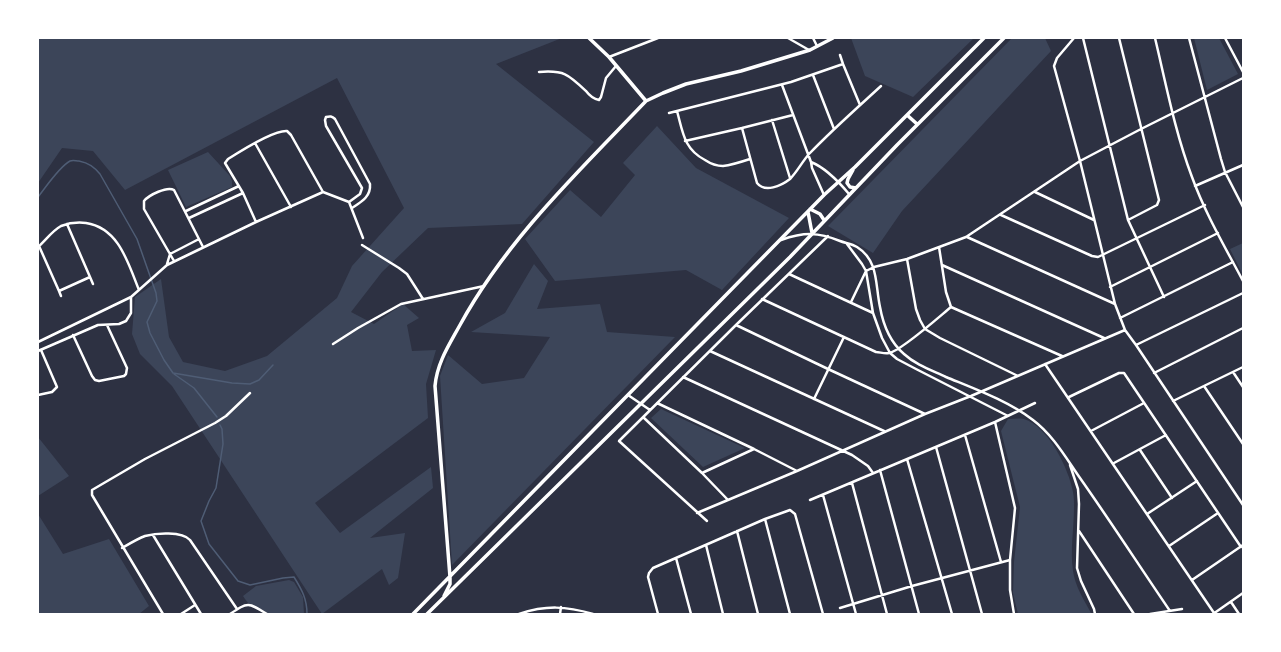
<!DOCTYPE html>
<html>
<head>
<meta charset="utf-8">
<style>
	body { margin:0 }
	#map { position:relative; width:1281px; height:652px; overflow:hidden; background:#2d3142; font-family:"Nunito Sans",sans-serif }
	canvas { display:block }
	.frame { position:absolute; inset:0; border:39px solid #fff; pointer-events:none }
</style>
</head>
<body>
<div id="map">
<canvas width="1281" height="652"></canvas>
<div class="frame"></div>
</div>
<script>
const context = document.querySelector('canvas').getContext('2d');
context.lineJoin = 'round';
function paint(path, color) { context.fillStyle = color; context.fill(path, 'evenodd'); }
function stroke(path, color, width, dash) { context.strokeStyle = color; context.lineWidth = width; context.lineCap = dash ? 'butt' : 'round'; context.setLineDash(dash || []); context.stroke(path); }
paint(new Path2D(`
	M 38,38 L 562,38 L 496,64 L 594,142 L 522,224 L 428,228 L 382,272 L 351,312 L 374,324 L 403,304 L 419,318 L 407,325 L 412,351 L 436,350 L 426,384 L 428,418 L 315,503 L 340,533 L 431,467 L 433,488 L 370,538 L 405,533 L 398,578 L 389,585 L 382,569 L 322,614 L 172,386 L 140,354 L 132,334 L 135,297 L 161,279 L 169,337 L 183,362 L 225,371 L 267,356 L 337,298 L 352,266 L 404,208 L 337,78 L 125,190 L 93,151 L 62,148 L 38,183 Z
	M 851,38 L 974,38 L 913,97 L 865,76 Z
	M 1012,38 L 1045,38 L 1051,51 L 902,211 L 873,253 L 828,226 Z
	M 1194,38 L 1219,38 L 1238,74 L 1207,90 Z
	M 657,126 L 696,168 L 789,218 L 722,290 L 686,270 L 555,281 L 525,239 L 570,190 L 601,217 L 635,175 L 623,163 Z
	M 208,152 L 230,176 L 232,181 L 232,187 L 186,207 L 168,170 Z
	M 1243,243 L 1243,275 L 1230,249 Z
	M 534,264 L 548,281 L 537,309 L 600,304 L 607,332 L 675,337 L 452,565 L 440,376 L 448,355 L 482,384 L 524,378 L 550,337 L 471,332 L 505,313 Z
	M 661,409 L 745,448 L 703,467 L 651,418 Z
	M 1008,419 C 1013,419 1019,418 1024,419 C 1048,426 1069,469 1073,492 C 1074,497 1074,502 1074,507 C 1074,528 1070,550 1073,571 C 1075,586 1084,600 1091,613 L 1090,614 L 1018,614 L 1013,593 L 1014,562 L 1020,507 L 1001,431 Z
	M 38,437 L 69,476 L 38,496 Z
	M 38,514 L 63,554 L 109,539 L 149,606 L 139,614 L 38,614 Z
	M 289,580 L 294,582 L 303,597 L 304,614 C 282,614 256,618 243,596 L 256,586 Z`), '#3c4559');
stroke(new Path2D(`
	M 38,197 C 46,187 59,167 70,161 C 73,160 76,161 79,161 C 89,163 94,167 100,174 L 137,239 L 156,293 L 157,301 L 147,322 L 150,333 L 164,360 L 173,373 L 232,383 L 250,384 L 259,380 L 273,365
	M 174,374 L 194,388 L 217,417
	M 220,425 L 222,429 L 223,444 L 216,488 L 209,501 L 201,521 L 209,544 L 238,581 L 250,585 L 283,578 L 294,577 C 302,590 307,599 307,614`), '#4f5d75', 1.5);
stroke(new Path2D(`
	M 788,38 L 809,50
	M 813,38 L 817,46
	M 1074,38 L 1057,58 L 1054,66 L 1080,161 L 1115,304 L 1125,330 L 1136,345 L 1243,505
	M 1083,38 L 1128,220 L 1164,297
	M 1119,38 L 1159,200 L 1157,205 L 1128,220
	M 1155,38 C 1166,84 1175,132 1192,177 C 1205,213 1225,247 1243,281
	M 1189,38 L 1221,159 L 1225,172 L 1243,207
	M 1225,38 L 1243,72
	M 840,55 L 843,64 L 860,105
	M 609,57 L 658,38
	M 539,72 C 564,70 568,74 586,91 C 589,95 594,99 599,100 L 601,97 L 606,78 L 616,66
	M 813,75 L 834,129
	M 782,85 L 811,162 L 812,168 L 824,195
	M 677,111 C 683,133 684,149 705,160 C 711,164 716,166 723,166 C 732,165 741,162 750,159
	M 669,113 L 791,82 L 843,64
	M 772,120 L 790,178
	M 742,128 L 757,183 C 765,193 781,186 790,179 C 797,172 802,162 809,154 C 832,130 857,108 881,86
	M 685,141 L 742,128 L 793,115
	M 255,143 L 291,207
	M 811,162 C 826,168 839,182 849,194
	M 1195,186 L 1243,165
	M 323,192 L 349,202 L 363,238
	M 1035,192 L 1094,220
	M 349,202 L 360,194 L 362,188 L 326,126 L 325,120 L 326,117 C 330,116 332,116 335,119 L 370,184 C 371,197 361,202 352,208
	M 186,211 L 239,186
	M 1001,215 L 1092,256 L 1098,257 L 1205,205
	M 189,218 L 243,193
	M 256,222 L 243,193 L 225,163 L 228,159 C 239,152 274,130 287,131 L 291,135 L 323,192
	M 967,237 L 1115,304
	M 781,240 C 804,232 818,232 840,241 C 845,243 852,244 857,247 C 879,261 875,284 880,307 C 883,324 890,342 904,354 C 916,365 931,370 946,377 C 975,389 1008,401 1033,420 C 1053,435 1066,458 1080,478 C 1111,522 1140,567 1170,611
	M 847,244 L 862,264 L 866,271 L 873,313 L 882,338 L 890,353 L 897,359 L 916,369 L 1008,416
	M 362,245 L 399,268 L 407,274 L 423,299
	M 39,246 L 59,291 L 90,277 L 67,224
	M 38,247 C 46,240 52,231 61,226 C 69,223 78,222 86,223 C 119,228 128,263 139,290
	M 939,247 L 946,292 L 951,307
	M 907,259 L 916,309 L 920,320 L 925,329 L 940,338 L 1018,376
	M 174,261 L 144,209 L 144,201 C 149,195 167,186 174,190 L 203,247
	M 167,264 L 170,254 L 199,239
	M 942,265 L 1104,338
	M 789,274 L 873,313
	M 90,277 L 93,284
	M 1110,287 L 1218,233
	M 59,291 L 61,296
	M 131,297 L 167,265 L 256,222 L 323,192
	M 762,299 L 876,352 C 880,352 884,354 889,353 C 901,351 940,316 951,307
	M 851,302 L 866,271 L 874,267 L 907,259 L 966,237 L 1080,161 L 1141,129 L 1243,78
	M 951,307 L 1062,356
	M 1120,318 L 1233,262
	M 736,325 L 828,369 L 925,414
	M 73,335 L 92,376 L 95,380 L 99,381 L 124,376 L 126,374 L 127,368 L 107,325
	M 38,342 L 131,297 L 131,313 L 126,321 L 119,324 L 98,325 L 38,351
	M 333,344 L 358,328 L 401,304 L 484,286
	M 1136,345 L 1243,293
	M 710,351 L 884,431
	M 1045,364 L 1214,613
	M 1233,372 L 1243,387
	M 1154,373 L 1243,328
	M 683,377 L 852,455 L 868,466 L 873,473
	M 1204,386 L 1243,444
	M 38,395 L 52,392 L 57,387 L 41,350
	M 628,395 L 650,410
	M 1069,397 L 1119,373 L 1124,373 L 1241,547
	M 814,399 L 844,337
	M 1173,401 L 1243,367
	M 657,403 L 754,449 L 797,471
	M 643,417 L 702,473 L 728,500
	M 995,422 L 1015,508 L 1010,560 L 1010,590 L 1014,614
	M 1091,431 L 1144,403
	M 965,435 L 1001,562
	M 936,447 L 982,614
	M 1140,450 L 1172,498
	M 907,459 L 952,614
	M 1114,463 L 1166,435
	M 1070,465 L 1078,489 L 1079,504 L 1077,568 L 1081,581 L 1094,609 L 1095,614
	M 880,470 L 919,614
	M 702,473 L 754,449
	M 852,483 L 887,614
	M 823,495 L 856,614
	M 810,500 L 995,422 L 1035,403
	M 697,513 L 797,471 L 925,414 L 971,396 L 1125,330
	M 1147,514 L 1197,481
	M 765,519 L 790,614
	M 707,521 L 619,441 L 736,325 L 828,236
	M 737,531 L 758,614
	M 1079,531 L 1134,614
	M 153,535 L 201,614
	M 706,545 L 723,614
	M 1169,546 L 1218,513
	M 122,548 C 129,544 137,539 145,536 C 156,533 182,531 190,540 L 237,609
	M 676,558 L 691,614
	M 1192,580 L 1243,545
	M 1231,602 L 1239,614
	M 840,608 L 912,586 L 1010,560
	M 163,614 L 92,495 L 92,490 L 145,459 L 215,423 L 226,416 L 250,393
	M 181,614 L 195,605
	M 230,614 C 248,602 248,602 267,614
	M 519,614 C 546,605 566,606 593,614
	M 560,614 L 561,607
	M 658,614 L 648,577 L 649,573 L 653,568 L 765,519 L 790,510 L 795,514 L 823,614
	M 1150,614 L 1182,609
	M 1213,614 L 1243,593`), '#fff', 2.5);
stroke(new Path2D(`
	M 589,38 L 609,57 L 646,101
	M 907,115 L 917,124
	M 853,170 L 848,179 L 847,183 L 850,187 L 856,188
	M 810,209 L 820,214 L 824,220
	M 808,212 L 812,233
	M 444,596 L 450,584 L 450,577 L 435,386 C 437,363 449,345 460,325 C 507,239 579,171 646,101 L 663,93 L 686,84 L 741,71 L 810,50 L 833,38
	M 413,614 L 824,195 L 855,167 L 984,38
	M 427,614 L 790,257 L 897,145 L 1004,38`), '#fff', 3.5);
</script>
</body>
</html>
